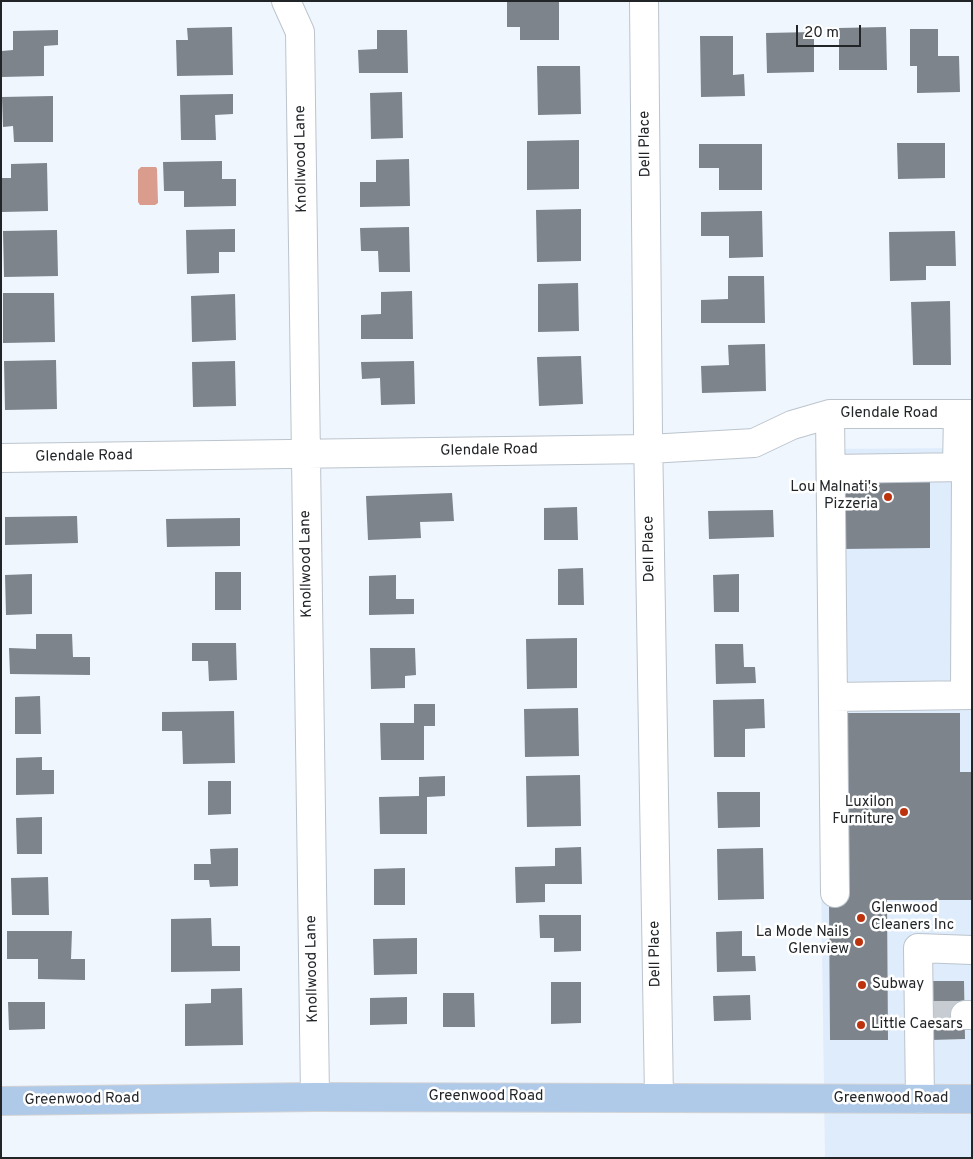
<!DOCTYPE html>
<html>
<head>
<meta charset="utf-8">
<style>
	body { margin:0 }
	#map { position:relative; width:973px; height:1159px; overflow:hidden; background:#eff6fd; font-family:Overpass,sans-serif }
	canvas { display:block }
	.frame { position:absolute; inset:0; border:2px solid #222528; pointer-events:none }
	.scale { position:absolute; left:796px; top:25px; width:65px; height:22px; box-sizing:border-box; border:2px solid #222528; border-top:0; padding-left:6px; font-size:15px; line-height:18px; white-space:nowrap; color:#222528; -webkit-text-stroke:4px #fff; paint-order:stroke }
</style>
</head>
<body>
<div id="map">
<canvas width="973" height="1159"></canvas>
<div class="frame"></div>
<div class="scale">20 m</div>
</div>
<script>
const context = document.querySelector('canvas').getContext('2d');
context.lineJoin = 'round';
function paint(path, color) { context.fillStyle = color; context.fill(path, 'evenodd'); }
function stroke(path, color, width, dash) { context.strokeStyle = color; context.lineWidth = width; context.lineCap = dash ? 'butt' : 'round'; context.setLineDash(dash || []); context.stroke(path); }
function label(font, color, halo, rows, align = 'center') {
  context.font = font + ' Overpass,sans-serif'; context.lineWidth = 5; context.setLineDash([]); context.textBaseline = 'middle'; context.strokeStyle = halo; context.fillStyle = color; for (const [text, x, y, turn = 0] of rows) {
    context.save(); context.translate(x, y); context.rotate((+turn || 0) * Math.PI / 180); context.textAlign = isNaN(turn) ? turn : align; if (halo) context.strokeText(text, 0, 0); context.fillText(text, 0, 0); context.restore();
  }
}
paint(new Path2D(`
	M 972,448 L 972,1158 L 825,1158 L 815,449 Z`), '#dfecfc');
paint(new Path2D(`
	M 141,167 L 156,167 L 157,169 L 158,203 L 155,205 L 140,205 L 138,202 L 138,170 Z`), '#d99c8d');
paint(new Path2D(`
	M 507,1 L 559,1 L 559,40 L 520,40 L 520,27 L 507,27 Z
	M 232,27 L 233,75 L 177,76 L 176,40 L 188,40 L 187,28 Z
	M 886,27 L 887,70 L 839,70 L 839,28 Z
	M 910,29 L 938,29 L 938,56 L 959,56 L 960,92 L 917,93 L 917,66 L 910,66 Z
	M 58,30 L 58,45 L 44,46 L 44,76 L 2,77 L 2,51 L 13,50 L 13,31 Z
	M 377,30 L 407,30 L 408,73 L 359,73 L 358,50 L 377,49 Z
	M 814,32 L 814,72 L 767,73 L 766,33 Z
	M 700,36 L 733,36 L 733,75 L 744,74 L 745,96 L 701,97 Z
	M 537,66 L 580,66 L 581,114 L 538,115 Z
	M 402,92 L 403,138 L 371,139 L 370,93 Z
	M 233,94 L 233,114 L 215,115 L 216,140 L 181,140 L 180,95 Z
	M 53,96 L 53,142 L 14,142 L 13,126 L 3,127 L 2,97 Z
	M 579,140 L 579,189 L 527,190 L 527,141 Z
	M 897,143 L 945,143 L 945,178 L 898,179 Z
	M 699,144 L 762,144 L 762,190 L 719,190 L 719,168 L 699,168 Z
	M 409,159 L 410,206 L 360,207 L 360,182 L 376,182 L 376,160 Z
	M 222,161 L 222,179 L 236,179 L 236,206 L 184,207 L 184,191 L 164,191 L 163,162 Z
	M 47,163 L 48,211 L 2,212 L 1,178 L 11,178 L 11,164 Z
	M 581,209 L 581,261 L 537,262 L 536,210 Z
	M 762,211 L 763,257 L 729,258 L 729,236 L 701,236 L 701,212 Z
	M 409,227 L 410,272 L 379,272 L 378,251 L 361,251 L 360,228 Z
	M 235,229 L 235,252 L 219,252 L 219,273 L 187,274 L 186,230 Z
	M 57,230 L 58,276 L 4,277 L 3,231 Z
	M 955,231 L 956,266 L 926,266 L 926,280 L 890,281 L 889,232 Z
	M 728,276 L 764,276 L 765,323 L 701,323 L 701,300 L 728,299 Z
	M 578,283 L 579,331 L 538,332 L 538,284 Z
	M 412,291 L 413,339 L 361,339 L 361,315 L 381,314 L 381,292 Z
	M 3,293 L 54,293 L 55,342 L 3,343 Z
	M 235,294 L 236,340 L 192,342 L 191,296 Z
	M 950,301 L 951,365 L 913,365 L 911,302 Z
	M 765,344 L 766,391 L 702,393 L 701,366 L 729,365 L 728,345 Z
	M 581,356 L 583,404 L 539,406 L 537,357 Z
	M 56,360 L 57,409 L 5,410 L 4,361 Z
	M 235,361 L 236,406 L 193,407 L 192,362 Z
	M 414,361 L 415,404 L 381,405 L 380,378 L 362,379 L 361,362 Z
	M 930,475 L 930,548 L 842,549 L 840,476 Z
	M 452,493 L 454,521 L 420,522 L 421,538 L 368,540 L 366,496 Z
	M 577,507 L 578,540 L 544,540 L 544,508 Z
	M 773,510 L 774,537 L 709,539 L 708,511 Z
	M 77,516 L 78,543 L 5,545 L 5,517 Z
	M 240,518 L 240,546 L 167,547 L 166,519 Z
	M 583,568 L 584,605 L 558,605 L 558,569 Z
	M 215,572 L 241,572 L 241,610 L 215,610 Z
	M 32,574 L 32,614 L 6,615 L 5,575 Z
	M 739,574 L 739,612 L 714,612 L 713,575 Z
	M 396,575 L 396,599 L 414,599 L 414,614 L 369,615 L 369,576 Z
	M 36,634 L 72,634 L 73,657 L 90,657 L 90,675 L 10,674 L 9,648 L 36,649 Z
	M 577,638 L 577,688 L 527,689 L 526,639 Z
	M 192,643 L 236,643 L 237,680 L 209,681 L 208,661 L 192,661 Z
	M 715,644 L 743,644 L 744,667 L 755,667 L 756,683 L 716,684 Z
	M 370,648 L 415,648 L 416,675 L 405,676 L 405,688 L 371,689 Z
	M 40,696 L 41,734 L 15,734 L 15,697 Z
	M 764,699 L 765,728 L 745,729 L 745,757 L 714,757 L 713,700 Z
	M 414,704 L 435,704 L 435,726 L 424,726 L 424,760 L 381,760 L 380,723 L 414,723 Z
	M 578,708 L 579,756 L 525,757 L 524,709 Z
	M 234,711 L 235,763 L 183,764 L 182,731 L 162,731 L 162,712 Z
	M 843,713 L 960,713 L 960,772 L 972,772 L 972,900 L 887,900 L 888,1040 L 830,1040 L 829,902 Z
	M 42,757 L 42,770 L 54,770 L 54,794 L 16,795 L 16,758 Z
	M 580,775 L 581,826 L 527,827 L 526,776 Z
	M 445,776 L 445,796 L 427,797 L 427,834 L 380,834 L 379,797 L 419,796 L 419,777 Z
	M 208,781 L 231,781 L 231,814 L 208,815 Z
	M 717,792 L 760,792 L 760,827 L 718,828 Z
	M 42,817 L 42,854 L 17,854 L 16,818 Z
	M 581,847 L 582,884 L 545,884 L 545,902 L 516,903 L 515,867 L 555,866 L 555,848 Z
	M 238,848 L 238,886 L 210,887 L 209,880 L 194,880 L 194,864 L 211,864 L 210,849 Z
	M 763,848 L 764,899 L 718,900 L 717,849 Z
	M 405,868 L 405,905 L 374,905 L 374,869 Z
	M 48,877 L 49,915 L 12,915 L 11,878 Z
	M 539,915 L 581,915 L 581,951 L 554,952 L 554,938 L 540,938 Z
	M 211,918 L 212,946 L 240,946 L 240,971 L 171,972 L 171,919 Z
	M 7,931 L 72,931 L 71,959 L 85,959 L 85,980 L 38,979 L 38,959 L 7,959 Z
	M 742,931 L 742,956 L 755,956 L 756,971 L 717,972 L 716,932 Z
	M 417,938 L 417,974 L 374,975 L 373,939 Z
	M 930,981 L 964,981 L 965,1039 L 931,1040 Z
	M 551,982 L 581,982 L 581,1023 L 551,1024 Z
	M 242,988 L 243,1045 L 185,1046 L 185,1004 L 211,1003 L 211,989 Z
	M 443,993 L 474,993 L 475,1027 L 443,1027 Z
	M 750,995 L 751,1020 L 714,1021 L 713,996 Z
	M 407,997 L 407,1024 L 370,1025 L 370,998 Z
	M 8,1002 L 45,1002 L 45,1029 L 9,1030 Z`), '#7d848c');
stroke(new Path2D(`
	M 931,1015 L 965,1015`), '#c6ccd2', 28, [28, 14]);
const minor = new Path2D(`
	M 286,1 L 300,32 L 315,1097
	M 644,1 L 648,433 L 659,1098
	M 830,414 L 835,893
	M 1,458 L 649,449 L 754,443 L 792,425 L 830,414 L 972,414
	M 957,467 L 958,414
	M 831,469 L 966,467 L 965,695
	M 833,697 L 972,695
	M 965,1015 L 972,1015
	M 920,1099 L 918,948 L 972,950`);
const major = new Path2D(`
	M 1,1101 L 315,1097 L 972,1099`);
stroke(minor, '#bcc4cd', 30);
stroke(major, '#d3d3d4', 30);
stroke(minor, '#fff', 28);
stroke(major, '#afc9e9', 28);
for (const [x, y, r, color] of [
	[888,497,5,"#bd330e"],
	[904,812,5,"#bd330e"],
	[861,918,5,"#bd330e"],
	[859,942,5,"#bd330e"],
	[862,985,5,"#bd330e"],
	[861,1025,5,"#bd330e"]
]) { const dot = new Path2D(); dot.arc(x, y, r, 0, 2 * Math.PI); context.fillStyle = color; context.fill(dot); stroke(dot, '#fff', 2); }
label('15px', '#222528', '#fff', [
	["Dell Place",646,144,-91],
	["Knollwood Lane",302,159,-91],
	["Glendale Road",889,414],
	["Glendale Road",489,451,-1],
	["Glendale Road",84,457,-1],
	["Dell Place",650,549,-91],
	["Knollwood Lane",307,564,-91],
	["Dell Place",656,954,-91],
	["Knollwood Lane",313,969,-91],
	["Greenwood Road",486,1097],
	["Greenwood Road",891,1099],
	["Greenwood Road",82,1100,-1]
]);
label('15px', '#222528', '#fff', [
	["Lou Malnati's",878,488],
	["Pizzeria",878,505],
	["Luxilon",894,803],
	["Furniture",894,820],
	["Glenwood",871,909,"left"],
	["Cleaners Inc",871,926,"left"],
	["La Mode Nails",849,933],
	["Glenview",849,950],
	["Subway",872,985,"left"],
	["Little Caesars",871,1025,"left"]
], 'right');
</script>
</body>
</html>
